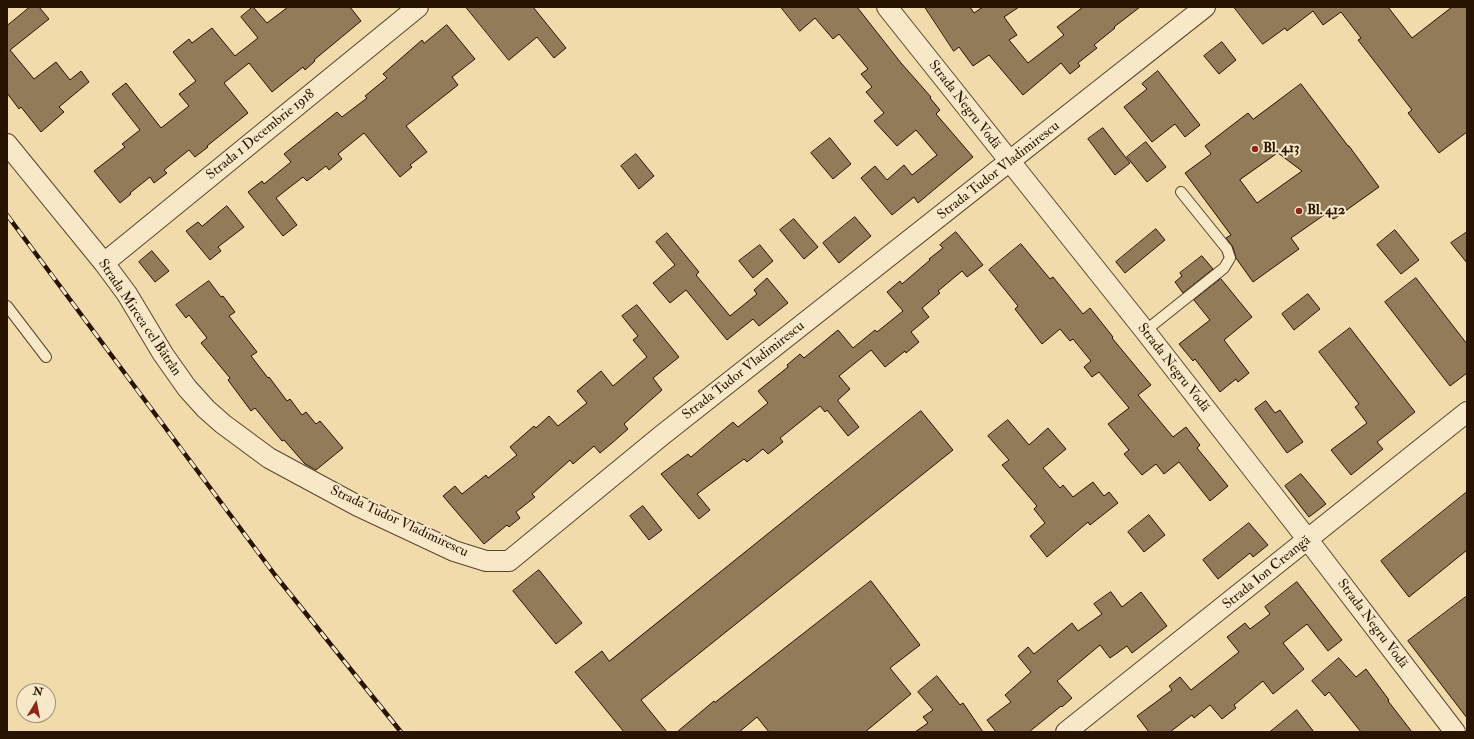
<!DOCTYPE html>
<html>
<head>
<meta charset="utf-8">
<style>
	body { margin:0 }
	#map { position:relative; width:1474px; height:739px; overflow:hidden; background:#f2dbab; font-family:"IM FELL Double Pica",serif }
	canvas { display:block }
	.frame { position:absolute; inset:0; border:8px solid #281200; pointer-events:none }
	.north { position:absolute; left:16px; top:683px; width:40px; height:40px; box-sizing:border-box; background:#f7e8c8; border:1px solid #a49278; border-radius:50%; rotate:10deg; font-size:11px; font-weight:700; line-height:16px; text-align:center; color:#281200 }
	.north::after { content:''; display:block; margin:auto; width:14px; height:18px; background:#8f2418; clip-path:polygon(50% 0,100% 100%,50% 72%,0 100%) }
</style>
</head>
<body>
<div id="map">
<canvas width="1474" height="739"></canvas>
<div class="frame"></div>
<div class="north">N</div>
</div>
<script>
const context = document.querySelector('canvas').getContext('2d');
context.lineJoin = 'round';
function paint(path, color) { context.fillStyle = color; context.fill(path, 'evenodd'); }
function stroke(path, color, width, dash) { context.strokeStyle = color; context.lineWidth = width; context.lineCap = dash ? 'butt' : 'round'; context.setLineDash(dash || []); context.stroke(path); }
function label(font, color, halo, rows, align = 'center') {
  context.font = font + ' "IM FELL Double Pica",serif'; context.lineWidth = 4; context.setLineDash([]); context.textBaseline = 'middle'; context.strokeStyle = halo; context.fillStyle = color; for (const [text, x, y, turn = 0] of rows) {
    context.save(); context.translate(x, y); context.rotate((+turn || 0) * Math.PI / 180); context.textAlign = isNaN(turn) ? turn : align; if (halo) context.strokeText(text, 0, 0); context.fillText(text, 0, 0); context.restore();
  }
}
const building = new Path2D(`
	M 30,7 L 39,7 L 49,19 L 10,50 L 34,79 L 56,62 L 70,80 L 81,71 L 89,82 L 59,107 L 64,112 L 41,132 L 21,107 L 19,109 L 7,93 L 7,26 Z
	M 253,7 L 267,23 L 288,7 L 350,7 L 361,21 L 314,60 L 315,61 L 305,70 L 303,67 L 272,92 L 249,63 L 224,83 L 248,113 L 207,146 L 208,147 L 195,157 L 189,150 L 164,170 L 167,173 L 154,183 L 150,177 L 130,193 L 131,194 L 120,203 L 94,171 L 125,147 L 122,144 L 140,130 L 112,94 L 126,83 L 161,128 L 189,106 L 179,94 L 196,81 L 173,52 L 189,39 L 192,43 L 212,28 L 235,56 L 258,38 L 241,17 Z
	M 466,7 L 533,7 L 566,48 L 554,58 L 537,37 L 509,60 Z
	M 781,7 L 857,7 L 901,63 L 931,97 L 930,98 L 940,110 L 936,114 L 973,157 L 918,203 L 914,197 L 892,215 L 861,178 L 875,166 L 887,180 L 904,165 L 912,175 L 937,155 L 916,130 L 897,146 L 874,121 L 884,113 L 866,92 L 872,87 L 861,74 L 868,69 L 839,34 L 833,39 L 815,18 L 800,31 Z
	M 925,7 L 970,7 L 974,13 L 983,7 L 1019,7 L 1004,17 L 1017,35 L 1009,40 L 1028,63 L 1064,35 L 1057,27 L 1083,7 L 1140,7 L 1114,27 L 1115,28 L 1094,45 L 1097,48 L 1078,63 L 1080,66 L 1070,74 L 1061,63 L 1023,95 L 989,55 L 973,66 L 959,47 L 954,51 Z
	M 1234,7 L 1388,7 L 1412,38 L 1452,7 L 1467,7 L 1467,132 L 1439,153 L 1408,113 L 1412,110 L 1358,40 L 1361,38 L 1341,12 L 1323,25 L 1313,11 L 1287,31 L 1285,28 L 1263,44 Z
	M 447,25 L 475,59 L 452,77 L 458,85 L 406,126 L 427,152 L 410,165 L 412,167 L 400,177 L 364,133 L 338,154 L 342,159 L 329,170 L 326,166 L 307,181 L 303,177 L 276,198 L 297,225 L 283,236 L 248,192 L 262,181 L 264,184 L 291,162 L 284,154 L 337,112 L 342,117 L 367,98 L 365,96 L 387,78 L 383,74 L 422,40 L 424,43 Z
	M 1222,42 L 1236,60 L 1219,74 L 1204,56 Z
	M 1158,71 L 1200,125 L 1185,137 L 1175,124 L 1152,142 L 1124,107 L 1147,89 L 1142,84 Z
	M 1301,84 L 1348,146 L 1349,146 L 1379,187 L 1334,219 L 1324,215 L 1291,238 L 1299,249 L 1253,282 L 1236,258 L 1233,247 L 1226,238 L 1231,235 L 1185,173 L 1211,154 L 1205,146 L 1248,113 L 1253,119 ZM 1278,153 L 1302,171 L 1257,203 L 1240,180 Z
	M 1103,128 L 1130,163 L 1115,175 L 1088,139 Z
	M 830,138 L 851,164 L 833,179 L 811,153 Z
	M 1146,142 L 1166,167 L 1147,182 L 1127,157 Z
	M 636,154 L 654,176 L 639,189 L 621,166 Z
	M 227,206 L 244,227 L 218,247 L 221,251 L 210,260 L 186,231 L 198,222 L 202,226 Z
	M 855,217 L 871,236 L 839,263 L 823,243 Z
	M 794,219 L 818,247 L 804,259 L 780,230 Z
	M 1156,229 L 1165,240 L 1125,273 L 1116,262 Z
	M 1395,230 L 1419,260 L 1401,274 L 1377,245 Z
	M 956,232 L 983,265 L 967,277 L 962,271 L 938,291 L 940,293 L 922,308 L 929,317 L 911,332 L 919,342 L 906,353 L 905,351 L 885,367 L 871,350 L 839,376 L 850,389 L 838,400 L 838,401 L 859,427 L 848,436 L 827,410 L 825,412 L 820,406 L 780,438 L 783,442 L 768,454 L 763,449 L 747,462 L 744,459 L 697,494 L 710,510 L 699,519 L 661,474 L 688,454 L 691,457 L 733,422 L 738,427 L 768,403 L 758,391 L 788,367 L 787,365 L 800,354 L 804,358 L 838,330 L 853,348 L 875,330 L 877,332 L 903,311 L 887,292 L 900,281 L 902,284 L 930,260 L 929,259 L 943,248 L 940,245 Z
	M 1467,232 L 1467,263 L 1451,243 Z
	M 667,233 L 699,272 L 696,275 L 730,316 L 757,294 L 754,290 L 767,278 L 788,303 L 759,326 L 753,319 L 727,340 L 686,290 L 670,303 L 653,283 L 675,265 L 656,242 Z
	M 1021,244 L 1050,279 L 1053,277 L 1083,314 L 1090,308 L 1113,337 L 1112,338 L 1151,385 L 1138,395 L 1173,437 L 1186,427 L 1200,445 L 1197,448 L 1228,486 L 1210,501 L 1179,462 L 1164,474 L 1156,464 L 1142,475 L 1124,454 L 1129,450 L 1108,424 L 1129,408 L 1099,372 L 1092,377 L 1084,367 L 1091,361 L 1073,339 L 1070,341 L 1060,329 L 1042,344 L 1015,309 L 1018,306 L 989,270 Z
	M 760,245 L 773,261 L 753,278 L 739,261 Z
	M 152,251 L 169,271 L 155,282 L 139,262 Z
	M 1202,256 L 1213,269 L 1183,293 L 1175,282 L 1182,276 L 1180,273 Z
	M 1416,278 L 1467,344 L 1467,373 L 1450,386 L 1385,302 Z
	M 1221,279 L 1252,317 L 1224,340 L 1249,373 L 1238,382 L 1236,379 L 1220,392 L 1195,359 L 1193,361 L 1179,344 L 1210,320 L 1194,300 Z
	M 209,281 L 221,297 L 223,296 L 235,312 L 229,316 L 257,352 L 251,356 L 268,378 L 269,377 L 287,401 L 290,399 L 302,415 L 306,412 L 316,424 L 320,421 L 343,448 L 316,470 L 305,464 L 284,440 L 282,441 L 255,408 L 251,411 L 228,380 L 230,378 L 201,343 L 207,338 L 189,315 L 186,318 L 176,305 Z
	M 1308,294 L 1320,309 L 1294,330 L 1282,314 Z
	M 637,305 L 679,357 L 653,378 L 662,390 L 624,424 L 628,429 L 612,443 L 600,453 L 594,446 L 573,464 L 570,460 L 532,494 L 535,497 L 516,512 L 520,518 L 509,527 L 507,525 L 484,544 L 443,496 L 455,486 L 462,494 L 486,475 L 488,478 L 517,455 L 510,447 L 534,426 L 536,428 L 549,416 L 558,426 L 587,403 L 577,391 L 601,371 L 613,386 L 647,357 L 633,340 L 638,336 L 622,316 Z
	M 1350,328 L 1415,412 L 1377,442 L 1383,449 L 1351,475 L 1331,450 L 1367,423 L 1355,407 L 1359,404 L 1319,352 Z
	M 1266,401 L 1275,413 L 1280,410 L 1303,442 L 1287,453 L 1255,409 Z
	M 921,411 L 953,450 L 641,700 L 667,732 L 624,732 L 575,672 L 602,651 L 609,661 Z
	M 1008,420 L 1029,445 L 1048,428 L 1066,449 L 1043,468 L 1060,488 L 1063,485 L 1073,497 L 1093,482 L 1104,496 L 1109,492 L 1118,503 L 1090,525 L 1088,522 L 1047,557 L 1030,536 L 1045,523 L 1034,509 L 1037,506 L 1002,465 L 1009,460 L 988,436 Z
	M 1301,474 L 1326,504 L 1309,517 L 1285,486 Z
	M 1467,492 L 1467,550 L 1409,597 L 1381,561 Z
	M 643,506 L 662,530 L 649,540 L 630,516 Z
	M 1149,515 L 1165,535 L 1144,552 L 1128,532 Z
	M 1249,523 L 1268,545 L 1253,557 L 1250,553 L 1218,579 L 1203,560 Z
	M 539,570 L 582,623 L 556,644 L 513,591 Z
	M 871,581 L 920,645 L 890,668 L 911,694 L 865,732 L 769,732 L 757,717 L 739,732 L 677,732 L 714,701 L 715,702 Z
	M 1297,582 L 1342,640 L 1328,651 L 1307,624 L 1283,643 L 1304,669 L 1273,694 L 1263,681 L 1234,705 L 1236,708 L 1222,719 L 1210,705 L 1194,718 L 1192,715 L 1170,732 L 1149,732 L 1137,716 L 1172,690 L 1169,686 L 1180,677 L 1191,690 L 1239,652 L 1227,637 L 1245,623 L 1250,629 L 1270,614 L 1265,607 Z
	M 1111,592 L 1122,607 L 1141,592 L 1167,626 L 1132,653 L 1127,646 L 1110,658 L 1100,645 L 1057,681 L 1072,698 L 1062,707 L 1061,706 L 1029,732 L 996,732 L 987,720 L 1011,702 L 1005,695 L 1031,672 L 1018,656 L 1028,647 L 1034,654 L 1072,623 L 1078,631 L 1102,614 L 1094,604 Z
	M 1467,596 L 1467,718 L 1408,641 Z
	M 1339,658 L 1356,677 L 1366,669 L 1389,700 L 1388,701 L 1412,732 L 1361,732 L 1329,692 L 1325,696 L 1312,681 Z
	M 937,676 L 960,705 L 963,703 L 983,732 L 915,732 L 928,723 L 923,717 L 933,710 L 918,692 Z
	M 1297,710 L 1314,732 L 1270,732 Z`);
paint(building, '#917b59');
stroke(building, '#281200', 1);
const lane = new Path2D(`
	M 7,306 L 46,357
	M 1145,331 L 1224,268 L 1230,258 L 1227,249 L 1181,192`);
const street = new Path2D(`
	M 887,7 L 1145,331 L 1308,540 L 1455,732
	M 7,144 L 104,263 L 127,294 L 163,354 L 187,388 L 206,409 L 223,424 L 269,458 L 358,506 L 454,551 L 486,561 L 509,561 L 661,436 L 1205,7
	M 104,263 L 418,7
	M 1066,732 L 1467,412`);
stroke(lane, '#5a442b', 12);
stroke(street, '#5a442b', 22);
stroke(lane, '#f7e8c8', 10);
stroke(street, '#f7e8c8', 20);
const rail = new Path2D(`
	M 7,215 L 275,575 L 401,732`);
stroke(rail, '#281200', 4.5);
stroke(rail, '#f7e8c8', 3, [9]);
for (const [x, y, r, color] of [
	[1255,149,4,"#8f2418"],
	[1299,211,4,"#8f2418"]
]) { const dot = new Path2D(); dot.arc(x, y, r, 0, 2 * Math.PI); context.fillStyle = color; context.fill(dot); stroke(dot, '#f7e8c8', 1.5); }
label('14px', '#281200', '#f7e8c8', [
	["Strada Negru Vodă",964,105,52],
	["Strada 1 Decembrie 1918",261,135,-39],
	["Strada Tudor Vladimirescu",999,171,-38],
	["Strada Mircea cel Bătrân",139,318,56],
	["Strada Negru Vodă",1173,368,52],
	["Strada Tudor Vladimirescu",744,371,-38],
	["Strada Tudor Vladimirescu",399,522,25],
	["Strada Ion Creangă",1267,573,-39],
	["Strada Negru Vodă",1372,624,53]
]);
label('bold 14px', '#281200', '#f7e8c8', [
	["Bl. 413",1263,149],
	["Bl. 412",1307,211]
], 'left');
</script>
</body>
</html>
